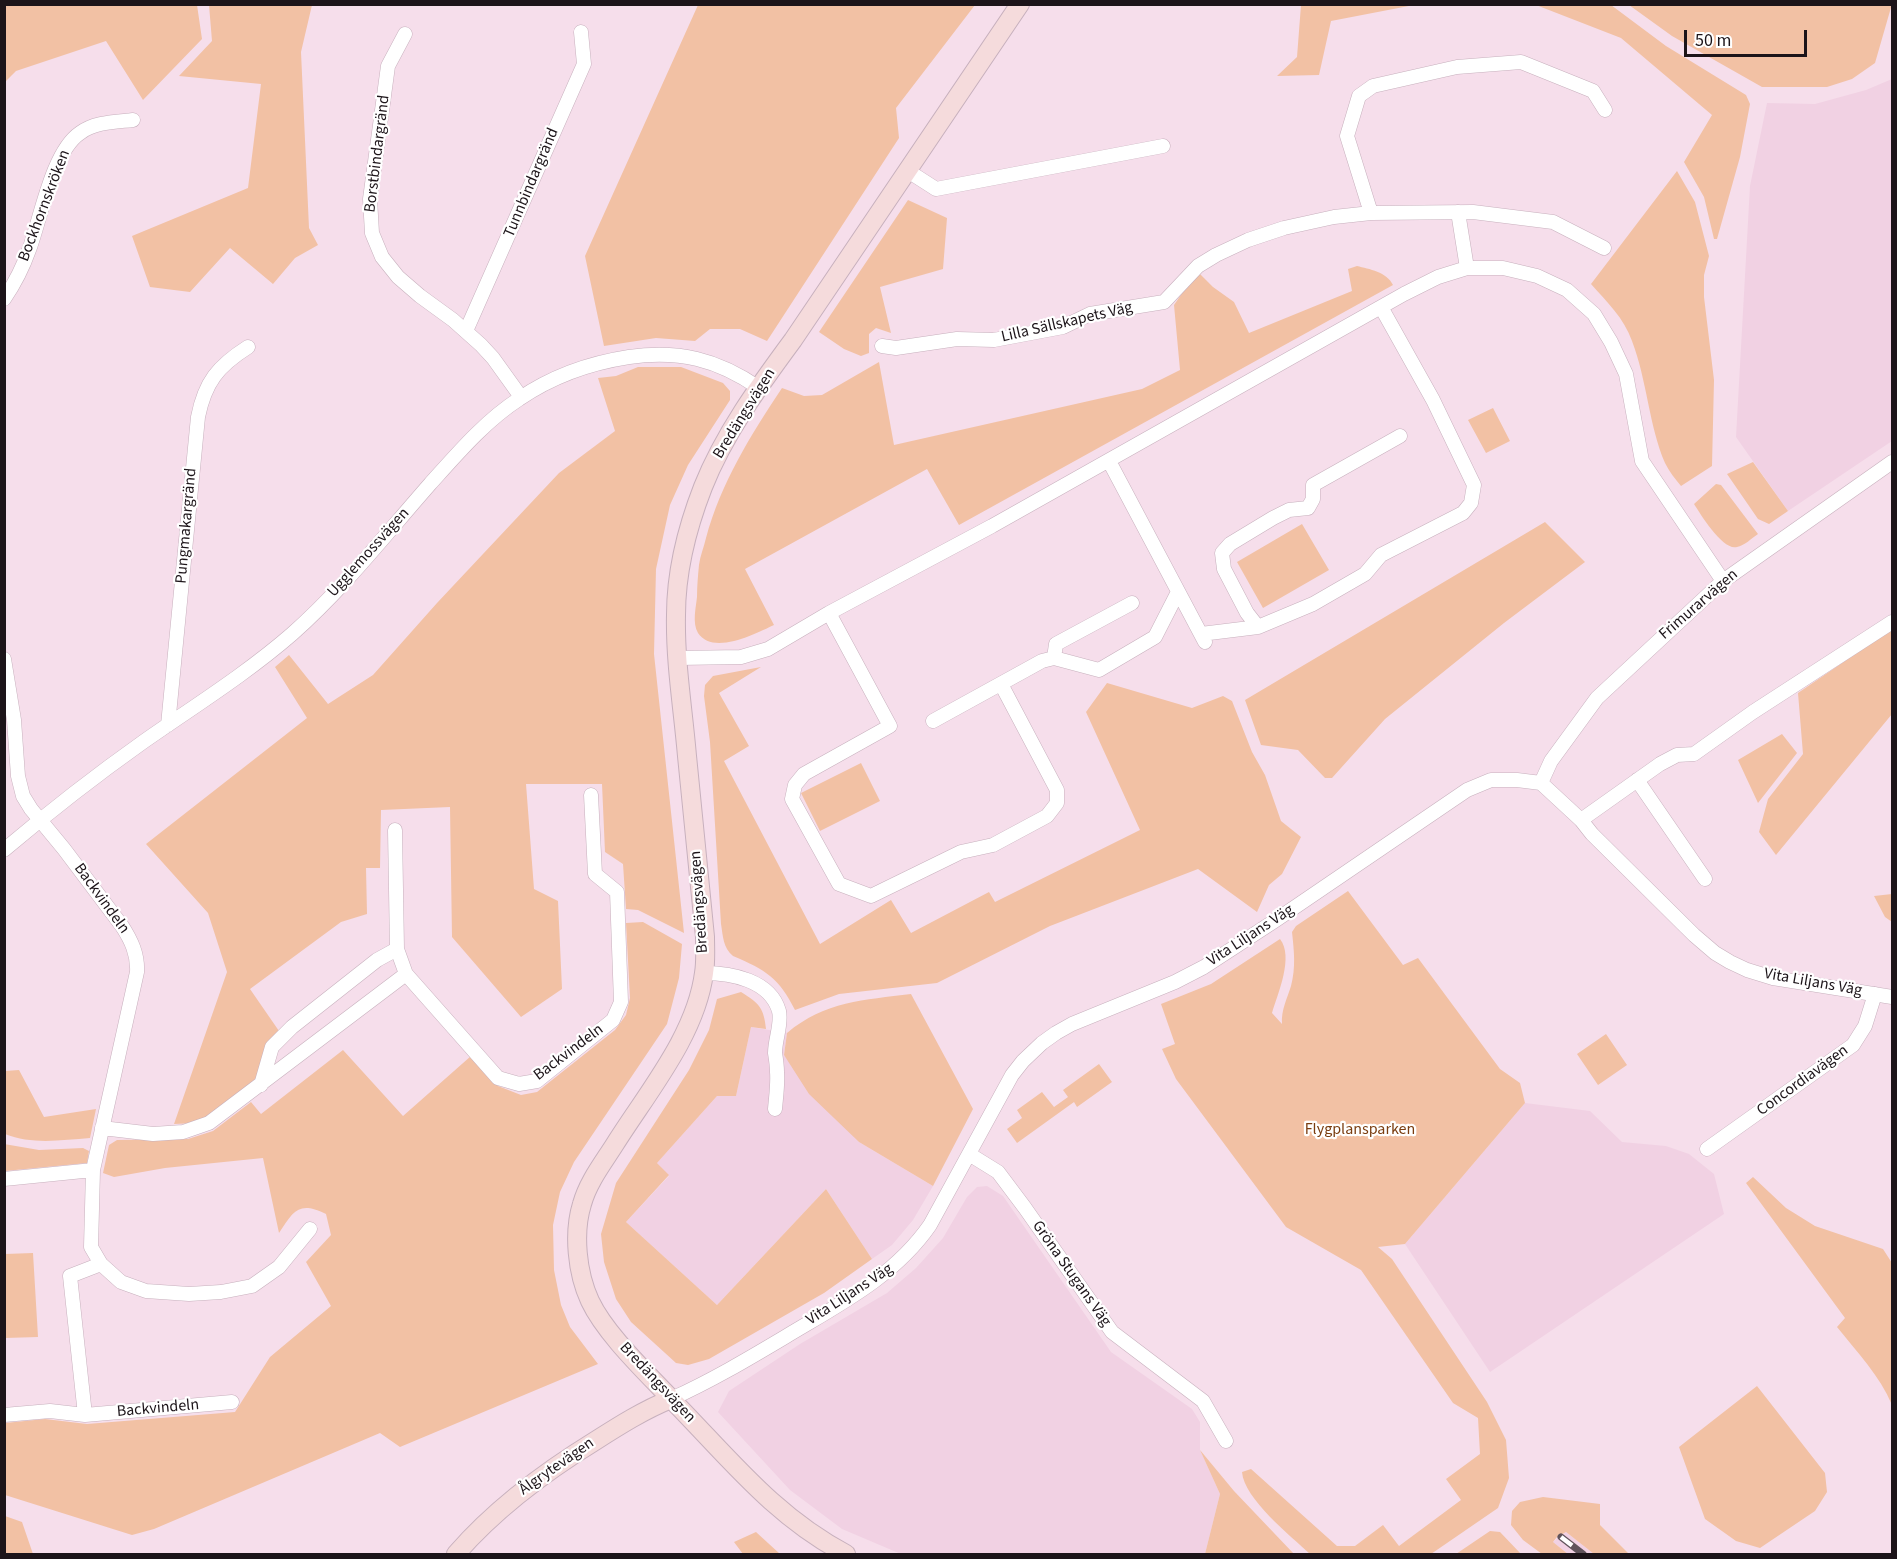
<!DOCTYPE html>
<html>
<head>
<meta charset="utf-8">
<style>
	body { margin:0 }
	#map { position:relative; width:1897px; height:1559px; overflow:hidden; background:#f6deeb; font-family:"Source Sans 3",sans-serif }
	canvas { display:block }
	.frame { position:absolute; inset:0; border:6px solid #1c1419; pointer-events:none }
	.scale { position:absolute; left:1684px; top:30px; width:123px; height:27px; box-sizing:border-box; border:3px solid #1c1419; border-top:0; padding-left:8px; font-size:18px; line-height:21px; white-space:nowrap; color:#1c1419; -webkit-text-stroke:4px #fff; paint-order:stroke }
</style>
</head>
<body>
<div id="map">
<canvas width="1897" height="1559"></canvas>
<div class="frame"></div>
<div class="scale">50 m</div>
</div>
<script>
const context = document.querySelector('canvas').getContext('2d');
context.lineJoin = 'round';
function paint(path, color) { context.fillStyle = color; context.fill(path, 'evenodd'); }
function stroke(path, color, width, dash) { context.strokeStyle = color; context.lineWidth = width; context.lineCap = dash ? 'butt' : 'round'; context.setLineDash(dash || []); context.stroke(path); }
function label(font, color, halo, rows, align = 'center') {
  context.font = font + ' "Source Sans 3",sans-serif'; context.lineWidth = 4.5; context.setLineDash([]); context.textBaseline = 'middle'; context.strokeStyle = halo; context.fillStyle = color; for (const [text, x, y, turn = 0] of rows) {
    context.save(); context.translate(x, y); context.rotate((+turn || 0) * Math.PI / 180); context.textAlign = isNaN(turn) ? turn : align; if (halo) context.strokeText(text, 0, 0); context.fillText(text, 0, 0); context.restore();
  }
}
paint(new Path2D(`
	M 1892,79 L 1892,441 L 1788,511 L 1736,437 L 1750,186 L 1767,103 L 1815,104 L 1866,90 Z
	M 751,1027 L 787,1033 L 784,1055 L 859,1142 L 933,1186 L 913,1220 L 892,1245 L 872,1259 L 826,1189 L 717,1305 L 626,1222 L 669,1176 L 657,1163 L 717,1096 L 736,1096 Z
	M 1525,1103 L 1590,1111 L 1622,1142 L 1666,1146 L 1689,1154 L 1714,1174 L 1724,1214 L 1490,1372 L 1405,1244 Z
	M 987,1186 L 1003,1196 L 1111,1352 L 1192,1409 L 1200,1422 L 1200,1450 L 1220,1494 L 1205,1554 L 901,1554 L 842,1529 L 790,1490 L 718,1412 L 729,1391 L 800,1344 L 887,1293 L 916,1268 L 943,1238 L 967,1197 L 977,1187 Z
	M 1566,1532 L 1594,1554 L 1568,1554 L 1553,1542 Z`), '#f1d1e3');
paint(new Path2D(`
	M 5,4 L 197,5 L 202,39 L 143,100 L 106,41 L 16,71 L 5,82 Z
	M 1892,4 L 1875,63 L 1852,79 L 1827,87 L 1762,87 L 1672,36 L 1629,5 Z
	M 209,5 L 312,5 L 301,52 L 309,228 L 318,245 L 295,258 L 273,284 L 230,248 L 190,292 L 150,287 L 132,236 L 248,188 L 261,84 L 179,76 L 212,41 Z
	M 698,5 L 975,5 L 896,108 L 899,138 L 767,341 L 740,329 L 710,329 L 695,341 L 656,338 L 604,346 L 585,256 Z
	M 1301,5 L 1301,4 L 1414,5 L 1331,21 L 1319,75 L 1277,76 L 1297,57 Z
	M 1536,5 L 1611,5 L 1666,46 L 1746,95 L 1750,104 L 1740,157 L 1717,239 L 1714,239 L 1704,197 L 1684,162 L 1712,115 L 1621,38 Z
	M 1677,171 L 1695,202 L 1709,256 L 1704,275 L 1704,297 L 1714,380 L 1712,466 L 1681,486 C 1675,479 1669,471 1665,463 C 1649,426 1647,380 1632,341 C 1624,318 1607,302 1591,284 Z
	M 908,200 L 947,218 L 943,269 L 880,287 L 891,333 L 876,328 L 869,334 L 869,353 L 861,356 L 844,349 L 819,332 Z
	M 1357,266 C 1369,269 1387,272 1393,285 L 959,525 L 927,469 L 745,569 L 774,625 C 757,633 713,656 698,633 C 692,623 696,607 697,597 C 697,586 698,575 699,565 C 700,556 704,547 706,538 C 721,483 750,436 782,388 L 804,396 L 822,395 L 879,362 L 894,445 L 1142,389 L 1180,370 L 1174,305 L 1185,289 L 1200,274 L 1213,287 L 1234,302 L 1249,333 L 1352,291 L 1348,269 Z
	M 638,367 L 681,367 L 723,383 L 730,391 L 730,400 L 688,465 L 670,505 L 656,569 L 654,654 L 684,933 L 638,910 L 626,909 L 623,864 L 605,852 L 602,784 L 526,784 L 534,889 L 558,901 L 562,989 L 521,1017 L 452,937 L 450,807 L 381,810 L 380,868 L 366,868 L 367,914 L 341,922 L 250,989 L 279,1031 L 257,1077 L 244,1090 L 220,1108 L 196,1123 L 174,1124 L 227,972 L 208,913 L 146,844 L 307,718 L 275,667 L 289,655 L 328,704 L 373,675 L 437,603 L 559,473 L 615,431 L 598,378 L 616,376 Z
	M 1493,408 L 1510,441 L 1486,453 L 1468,420 Z
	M 1753,462 L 1788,511 L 1769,524 L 1758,519 L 1727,474 Z
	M 1716,484 L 1721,485 L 1758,534 C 1752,538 1744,546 1737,547 C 1723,551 1701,515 1694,504 Z
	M 1545,522 L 1585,562 L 1504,623 L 1385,719 L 1332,778 L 1325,778 L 1298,750 L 1261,745 L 1245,700 Z
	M 1302,524 L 1329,570 L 1263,608 L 1237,562 Z
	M 1892,629 L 1892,714 L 1776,855 L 1759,832 L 1768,799 L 1803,754 L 1798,693 Z
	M 761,667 L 719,693 L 749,746 L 724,761 L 820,944 L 891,900 L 911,933 L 989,892 L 995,902 L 1140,830 L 1086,712 L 1107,683 L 1192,708 L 1223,696 L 1232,701 L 1252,752 L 1265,775 L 1281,821 L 1301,837 L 1282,874 L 1269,885 L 1257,912 L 1198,869 L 1050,926 L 937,983 L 839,994 L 795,1010 C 779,978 766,970 733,956 C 723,948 723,936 721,924 L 710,742 L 704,696 L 705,685 L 713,676 Z
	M 1782,734 L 1797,753 L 1758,803 L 1738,760 Z
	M 861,763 L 880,801 L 820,831 L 801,793 Z
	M 1348,891 L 1403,965 L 1418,958 L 1500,1069 L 1520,1083 L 1525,1103 L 1405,1244 L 1378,1247 L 1392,1259 L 1487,1402 L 1506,1440 L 1509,1478 L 1498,1508 L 1431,1554 L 1310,1554 C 1291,1536 1244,1499 1242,1472 L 1251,1469 L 1337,1546 L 1355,1546 L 1383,1525 L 1399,1546 L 1461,1500 L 1446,1479 L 1480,1454 L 1478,1418 L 1453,1403 L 1361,1270 L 1286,1227 L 1176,1079 L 1162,1049 L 1175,1044 L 1161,1004 L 1211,984 L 1280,939 C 1294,957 1278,993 1272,1013 L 1282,1024 C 1281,1010 1287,999 1291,986 C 1296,967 1294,951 1292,932 L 1296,926 Z
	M 1892,894 L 1892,922 L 1885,917 L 1874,896 Z
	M 643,922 L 682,944 L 679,978 L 667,1024 L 574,1162 L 560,1192 L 553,1225 L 554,1270 L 561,1305 L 570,1327 L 598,1364 L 400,1447 L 380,1433 L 154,1529 L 132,1535 L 5,1495 L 5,1423 L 45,1419 L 87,1424 L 235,1412 L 270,1357 L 331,1306 L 306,1262 L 331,1235 L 326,1214 C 299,1201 294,1210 279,1233 L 263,1158 L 165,1168 L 114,1177 L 103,1173 L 109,1145 L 117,1140 L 188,1139 L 213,1131 L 251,1102 L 261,1114 L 343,1050 L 403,1116 L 471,1056 L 498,1086 L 521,1095 L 537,1092 L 615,1030 L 626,1015 L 630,998 L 626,923 Z
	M 741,992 C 759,1003 764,1008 766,1029 L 751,1027 L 736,1096 L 717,1096 L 657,1163 L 669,1175 L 626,1222 L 717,1305 L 826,1189 L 872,1259 L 824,1293 L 709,1359 L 688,1365 L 676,1363 L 631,1322 L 616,1299 L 604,1262 L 601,1234 L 616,1183 L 689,1070 L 709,1030 L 717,999 Z
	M 911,994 L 973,1109 L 933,1186 L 859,1142 L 809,1094 L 784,1055 L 787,1033 C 825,1001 864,1000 911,994 Z
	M 1606,1034 L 1627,1065 L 1598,1085 L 1577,1054 Z
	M 1099,1064 L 1112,1082 L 1077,1107 L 1074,1102 L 1017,1143 L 1007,1129 L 1022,1118 L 1017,1110 L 1042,1092 L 1054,1107 L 1068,1097 L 1063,1090 Z
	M 19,1070 L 44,1117 L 96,1109 L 90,1138 C 62,1140 32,1145 5,1134 L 5,1071 Z
	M 4,1144 L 39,1150 L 83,1148 L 89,1151 L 87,1163 L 5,1171 Z
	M 1753,1177 L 1786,1208 L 1815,1226 L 1883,1249 L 1892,1263 L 1892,1405 C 1880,1376 1857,1352 1837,1327 L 1845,1318 L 1746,1183 Z
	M 33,1253 L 38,1337 L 5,1338 L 5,1254 Z
	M 1757,1386 L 1825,1473 L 1827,1492 L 1815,1511 L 1760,1548 L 1736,1541 L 1705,1519 L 1679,1447 Z
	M 1200,1450 L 1234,1491 L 1294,1554 L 1205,1554 L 1220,1494 Z
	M 1543,1497 L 1600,1504 L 1600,1525 L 1629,1554 L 1594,1554 L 1566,1532 L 1557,1537 L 1553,1542 L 1568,1554 L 1542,1554 L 1523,1540 L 1511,1525 L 1512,1511 L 1520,1502 Z
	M 5,1516 L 22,1522 L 33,1554 L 5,1554 Z
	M 1490,1531 L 1500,1532 L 1521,1554 L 1456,1554 Z
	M 756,1532 L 780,1554 L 743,1554 L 734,1542 Z`), '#f2c1a4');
const street = new Path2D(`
	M 405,34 L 388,66 L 370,199 L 372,233 L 382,257 L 398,277 L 420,296 L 453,320 L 481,345 L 493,358 L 521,397
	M 908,171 L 936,189 L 1163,146
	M 1458,212 L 1467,268
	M 1371,213 L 1347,136 L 1359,96 L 1373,86 L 1457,67 L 1521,62 L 1593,91 L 1605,110
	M 4,299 C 15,283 23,267 29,250 C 41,218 52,152 80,133 C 94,122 115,122 133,120
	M 466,331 L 584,64 L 581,32
	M 882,346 L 896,348 L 957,339 L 994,340 L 1063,327 L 1090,314 L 1164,302 L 1198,266 L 1216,255 L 1248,240 L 1284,228 L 1334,217 L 1371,213 L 1473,212 L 1553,222 L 1604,248
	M 1109,461 L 1205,642
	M 829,613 L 890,726 L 804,774 L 795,785 L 792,799 L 839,884 L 871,896 L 961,852 L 993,845 L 1047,816 L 1057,803 L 1057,790 L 1001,684
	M 1258,627 L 1247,613 L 1224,569 L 1222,553 L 1230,544 L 1273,518 L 1289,510 L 1308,508 L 1313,499 L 1313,485 L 1400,436
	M 1201,634 L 1258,627 L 1313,604 L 1365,574 L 1381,555 L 1463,513 L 1471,503 L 1474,485 L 1433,400 L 1381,307
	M 678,658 L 741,657 L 768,649 L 829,613 L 992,526 L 1404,294 L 1438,277 L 1467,268 L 1503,268 L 1537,276 L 1567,290 L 1594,314 L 1611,342 L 1626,374 L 1642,461 L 1723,581
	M 1054,658 L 1056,644 L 1132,603
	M 4,659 L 14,720 L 18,776 L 23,796 L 31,809 L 64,849 L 122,926 C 131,940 138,954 137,972 L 93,1170 L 91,1247 L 101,1264 L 121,1282 L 146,1291 L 189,1294 L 221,1292 L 252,1286 L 279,1267 L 310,1229
	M 933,721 L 1042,661 L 1054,658 L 1099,670 L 1155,637 L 1178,592
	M 168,725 L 198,417 C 205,382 218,366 248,347
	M 1637,780 L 1705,879
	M 1541,783 L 1551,761 L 1597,698 L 1723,581 L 1892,462
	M 1581,820 L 1660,764 L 1677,755 L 1694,754 L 1753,712 L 1892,622
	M 395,830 L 397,949 L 406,974 L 498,1078 L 519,1084 L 537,1081 L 613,1020 L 621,1002 L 617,892 L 595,874 L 591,795
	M 4,850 C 49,812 95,776 143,742 C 193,707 246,674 292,634 C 343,589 386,534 430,484 C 457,454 485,421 519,399 C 551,377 590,363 629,357 C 679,350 717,359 759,388
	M 704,973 C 731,973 770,980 779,1011 C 782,1024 775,1039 775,1053 C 776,1059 777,1065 777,1072 C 778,1084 776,1097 775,1109
	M 261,1085 L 272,1047 L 292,1027 L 377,960 L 397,949
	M 102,1128 L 153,1134 L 183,1132 L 209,1123 L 406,974
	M 1707,1149 L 1853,1045 L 1865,1026 L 1875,994
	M 969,1154 L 998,1172 L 1025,1208 L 1112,1332 L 1203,1401 L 1226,1441
	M 4,1179 L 93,1170
	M 671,1399 C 711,1381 748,1359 785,1337 C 838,1305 894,1277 930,1225 L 1012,1075 L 1023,1061 L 1042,1043 L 1056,1033 L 1072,1024 L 1175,982 L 1204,967 L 1276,920 L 1467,790 L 1491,780 L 1517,780 L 1541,783 L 1581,820 L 1592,834 L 1694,935 L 1715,953 L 1730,962 L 1747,970 L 1773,978 L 1892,997
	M 4,1415 L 50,1411 L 85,1415 L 232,1402
	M 85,1415 L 70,1276 L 101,1264`);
const secondary = new Path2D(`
	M 456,1554 C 496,1508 543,1473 595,1441 C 620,1425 644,1410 671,1399
	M 846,1554 C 775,1517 729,1458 674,1402 C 648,1374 606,1335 590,1301 C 577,1273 573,1233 582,1204 C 588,1182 603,1163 615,1144 C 647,1093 696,1035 704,973 C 706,961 705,948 705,937 C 699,876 693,816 687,756 C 683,709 675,662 676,615 C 676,572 687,528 703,487 C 724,434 759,386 793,340 L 1020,4`);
stroke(street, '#c7b0bd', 15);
stroke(secondary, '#c7b0bd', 20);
stroke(street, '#fff', 14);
stroke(secondary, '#f5dbdc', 18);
const rail = new Path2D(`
	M 1561,1537 L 1583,1554`);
stroke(rail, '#60535b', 7);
stroke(rail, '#fff', 4.5, [14]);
label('16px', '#1c1419', '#fff', [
	["Borstbindargränd",378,154,-83],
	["Tunnbindargränd",532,183,-67],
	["Bockhornskröken",45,206,-69],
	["Lilla Sällskapets Väg",1067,323,-13],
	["Bredängsvägen",745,414,-58],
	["Pungmakargränd",187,526,-85],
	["Ugglemossvägen",369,553,-48],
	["Frimurarvägen",1699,605,-41],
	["Backvindeln",101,899,54],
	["Bredängsvägen",700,902,-94],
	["Vita Liljans Väg",1251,936,-33],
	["Vita Liljans Väg",1813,983,10],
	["Backvindeln",569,1053,-37],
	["Concordiavägen",1803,1081,-36],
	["Gröna Stugans Väg",1071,1274,55],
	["Vita Liljans Väg",850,1295,-33],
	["Bredängsvägen",657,1383,47],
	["Backvindeln",158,1409,-5],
	["Ålgrytevägen",557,1467,-35]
]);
label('16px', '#7a3d10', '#fff', [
	["Flygplansparken",1360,1130]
]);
</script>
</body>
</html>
